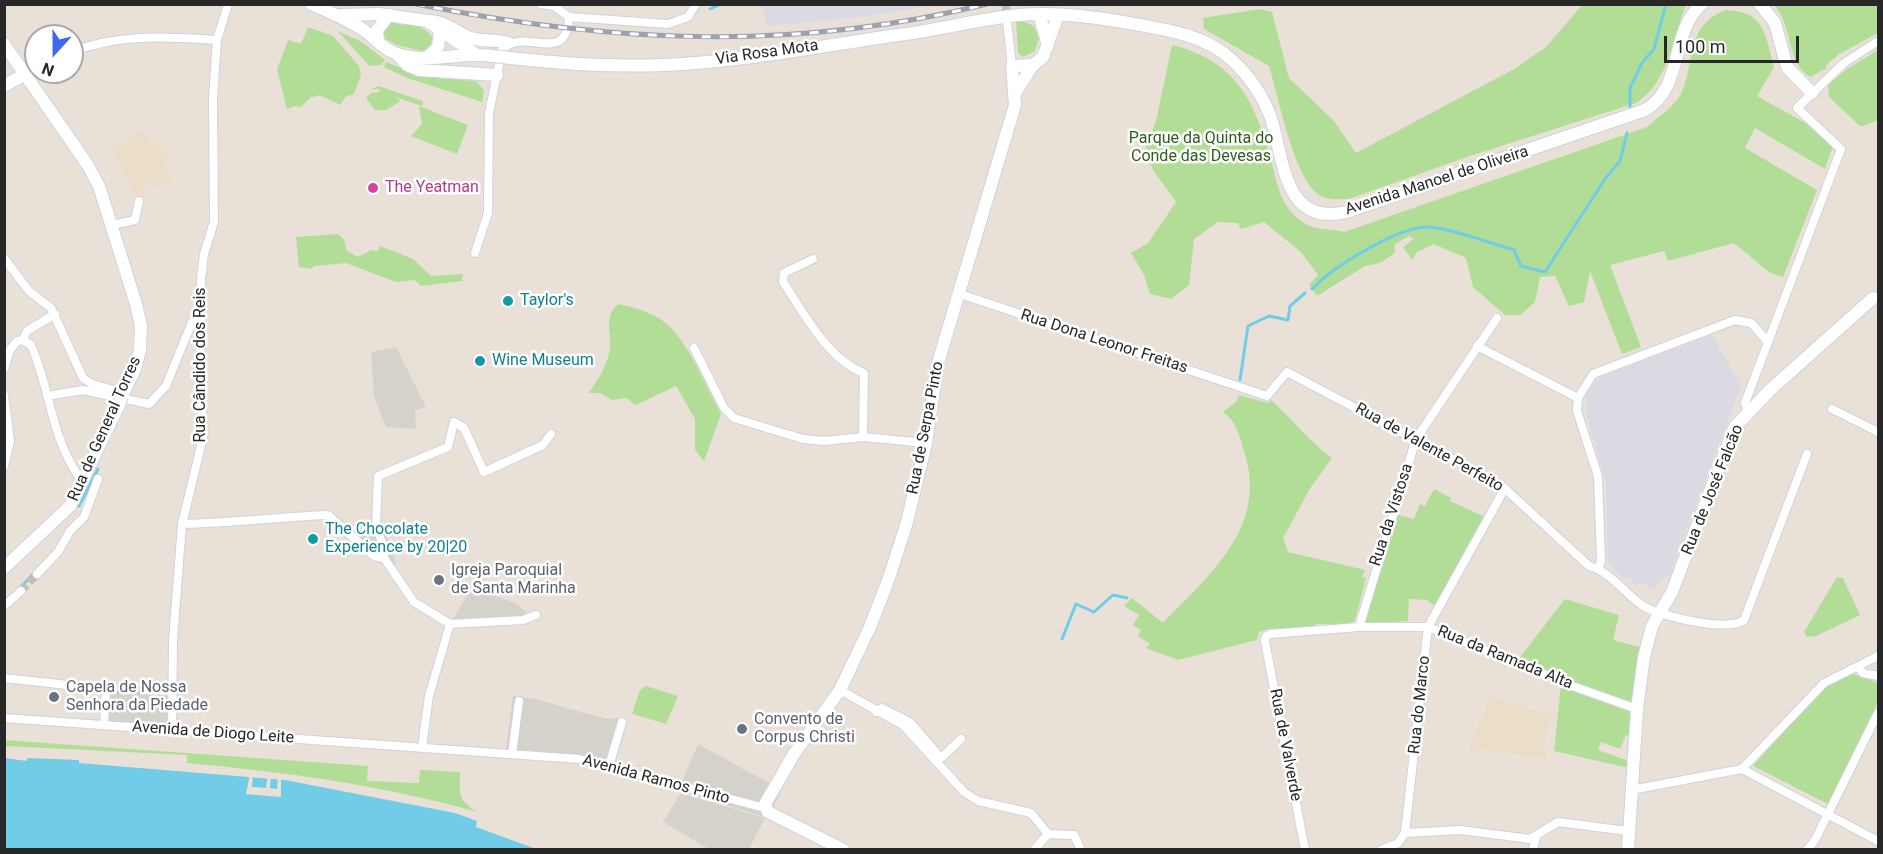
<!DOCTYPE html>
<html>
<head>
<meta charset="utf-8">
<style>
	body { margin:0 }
	#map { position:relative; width:1883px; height:854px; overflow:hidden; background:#e9e1d8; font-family:Roboto,sans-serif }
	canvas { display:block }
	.frame { position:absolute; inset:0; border:6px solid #272727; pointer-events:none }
	.north { position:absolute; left:24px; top:24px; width:60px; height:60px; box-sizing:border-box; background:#fff; border:2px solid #a9a9a9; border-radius:50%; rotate:201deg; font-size:16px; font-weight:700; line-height:24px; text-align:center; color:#272727 }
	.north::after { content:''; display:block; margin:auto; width:21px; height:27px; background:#3f68ef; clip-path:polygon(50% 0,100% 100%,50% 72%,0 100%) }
	.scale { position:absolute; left:1664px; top:36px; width:135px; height:27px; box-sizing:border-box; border:3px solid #272727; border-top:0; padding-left:8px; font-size:18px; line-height:21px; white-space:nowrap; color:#272727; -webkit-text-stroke:4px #fff; paint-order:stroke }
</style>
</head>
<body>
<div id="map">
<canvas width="1883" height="854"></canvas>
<div class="frame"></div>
<div class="north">N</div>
<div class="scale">100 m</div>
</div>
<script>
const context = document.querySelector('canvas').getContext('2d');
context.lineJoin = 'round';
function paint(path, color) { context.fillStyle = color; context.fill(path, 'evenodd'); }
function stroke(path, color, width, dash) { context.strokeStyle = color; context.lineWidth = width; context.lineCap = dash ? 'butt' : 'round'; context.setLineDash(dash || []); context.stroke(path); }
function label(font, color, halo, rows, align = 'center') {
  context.font = font + ' Roboto,sans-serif'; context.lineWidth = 5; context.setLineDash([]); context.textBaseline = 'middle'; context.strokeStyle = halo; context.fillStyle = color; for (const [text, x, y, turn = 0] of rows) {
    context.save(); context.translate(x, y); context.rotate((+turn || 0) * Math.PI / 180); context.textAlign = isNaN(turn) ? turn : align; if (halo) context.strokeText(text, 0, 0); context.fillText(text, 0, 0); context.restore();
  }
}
paint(new Path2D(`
	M 762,5 L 762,4 L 937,5 L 859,17 L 767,26 Z
	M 1712,335 L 1741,386 L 1669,576 L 1663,578 L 1655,589 L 1641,583 L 1635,586 L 1632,580 L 1621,576 L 1608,563 L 1606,482 L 1587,416 L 1586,398 L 1594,383 L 1603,376 Z`), '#dbd9e1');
paint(new Path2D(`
	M 141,130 L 150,144 L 156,139 L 170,158 L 162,163 L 174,182 L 147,186 L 144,197 L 138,199 L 112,149 Z
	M 1491,696 L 1550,715 L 1544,745 L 1546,759 L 1469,749 Z`), '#eadec8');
paint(new Path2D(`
	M 1583,4 L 1686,5 C 1672,39 1669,82 1636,103 L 1470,156 L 1349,199 C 1338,199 1327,201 1318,194 C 1294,178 1278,95 1269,66 L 1204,29 L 1203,18 L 1260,9 L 1272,12 L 1289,78 L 1334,121 L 1356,153 L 1514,69 L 1546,47 Z
	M 1774,5 L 1878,5 L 1878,33 L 1839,54 L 1825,66 L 1827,68 L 1810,77 C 1785,61 1794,27 1774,5 Z
	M 1726,10 C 1765,11 1765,35 1774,67 L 1757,96 L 1818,130 L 1833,146 L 1825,169 L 1755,128 L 1745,148 L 1817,190 L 1783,277 L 1769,272 L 1734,243 L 1668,261 L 1664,251 L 1610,265 L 1641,347 L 1622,354 L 1590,271 L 1584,302 L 1569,306 L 1555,276 L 1540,277 L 1535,302 L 1520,315 L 1505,315 L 1473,287 L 1466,258 L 1434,244 L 1417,252 L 1412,260 L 1403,247 L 1414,239 L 1409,236 L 1395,244 L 1395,253 L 1380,263 L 1365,266 L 1317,296 L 1309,285 L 1318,275 L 1301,252 L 1264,222 L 1241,229 L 1238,223 L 1218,222 L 1194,239 L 1189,285 L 1171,299 L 1150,294 L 1144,275 L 1131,253 L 1148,243 L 1176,202 L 1153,170 L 1145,150 L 1156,121 L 1172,45 C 1238,61 1256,104 1272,164 C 1278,188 1282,209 1304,223 C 1317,231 1330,228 1344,232 L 1647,127 C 1658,117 1674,107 1681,94 C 1696,62 1685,25 1726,10 Z
	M 1022,21 L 1034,26 L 1039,38 L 1035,51 L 1023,57 L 1018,53 L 1016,22 Z
	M 391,22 C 404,22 427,25 433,39 L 432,46 L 422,51 L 397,45 L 386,39 L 383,33 Z
	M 308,27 L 333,36 L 359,66 L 361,75 L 354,94 L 345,97 L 340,105 L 320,95 L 310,98 L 301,107 L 295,106 L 287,109 L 277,69 L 288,40 L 301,44 Z
	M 338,31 L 362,42 L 385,60 L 381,65 L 369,66 Z
	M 1878,50 L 1878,120 L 1861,127 L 1829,97 L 1828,85 L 1847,69 Z
	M 386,62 L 423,77 L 476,81 L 484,90 L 482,102 L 407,78 L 384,67 Z
	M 378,86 L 423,101 L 422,106 L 395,97 L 400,100 L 399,102 L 386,110 L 375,110 L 366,98 L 371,93 L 379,92 L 380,89 L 371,89 Z
	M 419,106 L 468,125 L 457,154 L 411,136 L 422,124 Z
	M 338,234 L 344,240 L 347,251 L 358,257 L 371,250 L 378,251 L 380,246 L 413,259 L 431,276 L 463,274 L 462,281 L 421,286 L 415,280 L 396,282 L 346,263 L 314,266 L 311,269 L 299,267 L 296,237 Z
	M 618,304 C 637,308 659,314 672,329 C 693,352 706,387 721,414 L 704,461 L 695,450 L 695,419 L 676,386 L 636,405 L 626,398 L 612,400 L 600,393 L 589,393 C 598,379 607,366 610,349 C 612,333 603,317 618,304 Z
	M 1239,395 L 1268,403 L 1271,400 C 1292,419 1309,441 1332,458 L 1311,487 L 1283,538 L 1288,552 L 1365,570 L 1362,577 L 1366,578 L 1355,620 L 1352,624 L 1316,624 L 1313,627 L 1267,629 L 1259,632 L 1257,640 L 1178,660 L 1146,648 L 1150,644 L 1138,636 L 1141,630 L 1133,625 L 1139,615 L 1124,606 L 1132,598 L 1163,623 C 1209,575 1269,527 1244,451 C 1239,435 1237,422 1223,412 L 1236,402 Z
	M 1434,489 L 1451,498 L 1450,501 L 1485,517 L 1435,606 L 1427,600 L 1409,599 L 1408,621 L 1363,623 L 1395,514 L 1414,519 L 1420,504 L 1425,506 Z
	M 1837,577 L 1843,578 L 1860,615 L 1816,636 L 1807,637 L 1804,632 Z
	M 1565,599 L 1619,615 L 1613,640 L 1640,647 L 1634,704 L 1594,691 L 1518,660 Z
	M 1854,674 L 1878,683 L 1878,702 L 1828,804 L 1753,766 L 1826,684 Z
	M 1561,685 L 1634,712 L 1632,736 L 1626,735 L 1620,749 L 1601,742 L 1598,750 L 1629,761 L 1629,768 L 1554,751 Z
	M 646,686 L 678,696 L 666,724 L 632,714 L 640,690 Z
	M 4,740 L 368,766 L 367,781 L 419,783 L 420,770 L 460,772 C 459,795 458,799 477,812 C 382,785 285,772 187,763 L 187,755 L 5,746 Z`), '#b2dd97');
paint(new Path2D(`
	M 396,347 L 426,407 L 415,410 L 416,429 L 386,427 L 374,396 L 371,352 Z
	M 345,524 L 383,526 L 396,564 L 388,568 L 363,553 L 339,529 Z
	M 473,587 L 517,604 L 526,612 L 521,617 L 452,620 Z
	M 102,686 L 113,692 L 178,688 L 176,726 L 101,721 Z
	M 513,696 L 535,699 L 606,719 L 622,718 L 627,723 L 615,763 L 580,756 L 506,749 Z
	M 698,744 L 771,784 L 780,793 L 768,818 L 681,791 L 683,779 Z
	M 681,793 L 765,818 L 749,849 L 709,849 L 663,822 Z`), '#d5d1cb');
paint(new Path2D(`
	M 5,758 L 27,761 L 27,758 L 79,760 L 79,763 L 285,780 L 455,813 L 477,821 L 476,827 L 536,849 L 5,850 Z`), '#70cce7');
paint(new Path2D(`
	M 250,774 L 253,774 L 252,787 L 266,788 L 268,775 L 271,776 L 270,788 L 277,789 L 278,776 L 281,777 L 281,797 L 246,794 Z`), '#e9e1d8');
stroke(new Path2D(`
	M 710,9 L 721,4
	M 1630,107 L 1630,88 L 1642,63 L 1654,49 L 1666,4
	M 1312,289 C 1333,267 1398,226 1429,227 C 1451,228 1492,244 1514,250 L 1521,266 L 1545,272 L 1605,179 L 1620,161 L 1627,133
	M 1240,380 L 1248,326 L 1269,316 L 1288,320 L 1290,306 L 1305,293
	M 79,506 L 98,469
	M 18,590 L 34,573
	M 1062,639 L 1076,604 L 1094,612 L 1113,595 L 1127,598`), '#70cce7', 3);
stroke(new Path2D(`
	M 1006,4 L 1007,22
	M 21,591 L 37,574
	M 113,690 L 147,690`), '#c2bcb5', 8, [8, 4]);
const street = new Path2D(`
	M 541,4 L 554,6 L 569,17 L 668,24 L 688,17 L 696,4
	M 1007,22 L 1012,66
	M 72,52 C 120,33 166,37 217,40
	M 25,74 L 36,68
	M 112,225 L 135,220 L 139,201
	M 475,253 L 488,213 L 489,113 L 502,50 C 525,25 566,68 569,17
	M 4,258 L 29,291 L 51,308 L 83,378 L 92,384 L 124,393
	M 813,259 L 784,273 L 783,282 C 804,313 828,360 864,373 L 863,437
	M 960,294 L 1267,396 L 1287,372 L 1501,485 L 1589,566 C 1612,572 1625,595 1645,607 C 1663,617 1728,632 1744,620 L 1807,454
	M 23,340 L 31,345 C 51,390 51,442 83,482
	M 1477,346 L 1578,398 L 1577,411 L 1598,476 L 1601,561 L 1599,568
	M 694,348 L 724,408 L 734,418 L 803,439 L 824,441 L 863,437 L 926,443
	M 4,369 L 10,350 L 17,341 L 23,340 L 27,331 L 55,314
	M 4,395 L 10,441 L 4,466
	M 47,396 L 83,390 L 149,404 L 166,386 L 192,322 L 200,318
	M 1578,398 L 1593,374 L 1735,320 L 1751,323 L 1768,342
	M 1832,409 L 1878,432
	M 1748,411 L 1745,403 L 1841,149 L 1797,108 L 1844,63 L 1878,41
	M 182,524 C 231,523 279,517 328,515 L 374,556 L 384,558
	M 384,558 L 384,548 L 376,526 L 378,476 L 448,447 L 454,422 L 464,428 L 484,472 L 543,445 L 551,434
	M 384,558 L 414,602 L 450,624 L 523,620 L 536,615
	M 37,574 L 58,552 L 70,531 L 84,517 L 98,479
	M 4,606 L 21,591
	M 1359,627 L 1416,439 L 1497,318
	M 1858,667 L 1863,673 L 1878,676
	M 4,678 L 113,690
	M 147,690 L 173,691
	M 840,690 L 903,725 L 964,792 L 978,801 L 1031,813 L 1048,834
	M 876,712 L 882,708 L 910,722 L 941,758 L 961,739
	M 4,718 L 579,759 L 765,808
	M 104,725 L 106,690
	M 172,730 L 173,640 L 182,524 L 204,433 L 200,397 L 201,279 L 204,254 L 214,222 L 213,98 L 217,40 L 228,4
	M 422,747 L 429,696 L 450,624
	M 512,754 L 519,701
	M 609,766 L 622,722
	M 1742,769 L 1824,683 L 1878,656
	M 1631,790 L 1742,769 L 1878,841
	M 1405,833 L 1428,627 L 1505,488
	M 1048,834 L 1074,835 L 1081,850
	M 1034,850 L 1048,834
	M 1305,850 L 1265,641 L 1266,636 L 1270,634 L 1359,627 L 1428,627 L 1575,687 L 1637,709
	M 1381,850 L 1398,843 L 1405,833 L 1460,830 L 1530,839 L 1558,822 L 1628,831
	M 1533,850 L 1536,837
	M 1807,850 L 1815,840 L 1878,713`);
const secondary = new Path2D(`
	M 311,4 C 330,12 349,20 365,31 C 376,39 383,49 395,53 C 427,65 461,51 493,56
	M 1760,4 L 1775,23 L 1787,67 L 1812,93
	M 1039,14 L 1048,45
	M 342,15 L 379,14 L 427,21 L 474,53
	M 427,21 C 447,21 454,32 471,38 C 483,42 495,39 508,43
	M 378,41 L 377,30 L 389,15
	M 4,44 L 87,164 L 99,186 L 136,304 L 141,326 L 140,350 L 135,369 L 122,396
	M 397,54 L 407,65 L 419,70 L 497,75
	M 428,57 L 438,47 L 440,31
	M 511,58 C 562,64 612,67 663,65 C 741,62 820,46 898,35 C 938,30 979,19 1019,15 C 1053,12 1089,16 1123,22 C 1161,29 1204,33 1233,61 C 1249,76 1262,95 1270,115 C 1284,156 1282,227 1346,212 L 1645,110 C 1685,87 1669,32 1702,4
	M 4,86 L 25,74
	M 1015,93 L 1033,65 L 1043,57 L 1058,15
	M 4,568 L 70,506 L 119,405
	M 844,850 L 768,812 L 765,804 L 794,754 L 840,690 L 870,627 L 889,578 L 907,522 L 926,443 L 938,363 L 1015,105 L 1012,66 L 1033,65
	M 1628,850 L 1637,709 L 1644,657 L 1652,626 L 1672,592 L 1734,428 L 1770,390 L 1873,298`);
stroke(street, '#ced2df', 10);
stroke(secondary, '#ced2df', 14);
stroke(street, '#fff', 8);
stroke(secondary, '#fff', 12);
const rail = new Path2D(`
	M 416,4 C 610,43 793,52 987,4`);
stroke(rail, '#9ca0b0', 5);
stroke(rail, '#fff', 3, [9]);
const secondaryBridge = new Path2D(`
	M 493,56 L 511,58
	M 119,405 L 122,396`);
stroke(secondaryBridge, '#ced2df', 14, []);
stroke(secondaryBridge, '#fff', 12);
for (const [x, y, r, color] of [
	[373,188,6,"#d1479c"],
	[508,301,6,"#0f9aa8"],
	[480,361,6,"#0f9aa8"],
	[313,539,6,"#0f9aa8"],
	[439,580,6,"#6b7280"],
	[54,697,6,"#6b7280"],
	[742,729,6,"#6b7280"]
]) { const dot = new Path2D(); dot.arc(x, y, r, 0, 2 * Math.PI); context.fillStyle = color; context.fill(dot); stroke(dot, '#fff', 2); }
label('16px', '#272727', '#fff', [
	["Via Rosa Mota",767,53,-8],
	["Avenida Manoel de Oliveira",1437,181,-18],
	["Rua Dona Leonor Freitas",1104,342,18],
	["Rua Cândido dos Reis",201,365,-90],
	["Rua de Serpa Pinto",926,428,-79],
	["Rua de General Torres",105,429,-66],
	["Rua de Valente Perfeito",1429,448,29],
	["Rua de José Falcão",1713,490,-68],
	["Rua da Vistosa",1392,515,-72],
	["Rua da Ramada Alta",1505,658,22],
	["Rua do Marco",1420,705,-84],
	["Avenida de Diogo Leite",213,733,4],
	["Rua de Valverde",1285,745,79],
	["Avenida Ramos Pinto",656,780,15]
]);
label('16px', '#2d5e1c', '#fff', [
	["Parque da Quinta do",1201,139],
	["Conde das Devesas",1201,157]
]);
label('16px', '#b23c85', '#fff', [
	["The Yeatman",385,188]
], 'left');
label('16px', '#0d838f', '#fff', [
	["Taylor's",520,301],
	["Wine Museum",492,361],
	["The Chocolate",325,530],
	["Experience by 20|20",325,548]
], 'left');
label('16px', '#5b616d', '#fff', [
	["Igreja Paroquial",451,571],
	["de Santa Marinha",451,589],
	["Capela de Nossa",66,688],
	["Senhora da Piedade",66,706],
	["Convento de",754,720],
	["Corpus Christi",754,738]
], 'left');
</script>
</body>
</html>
